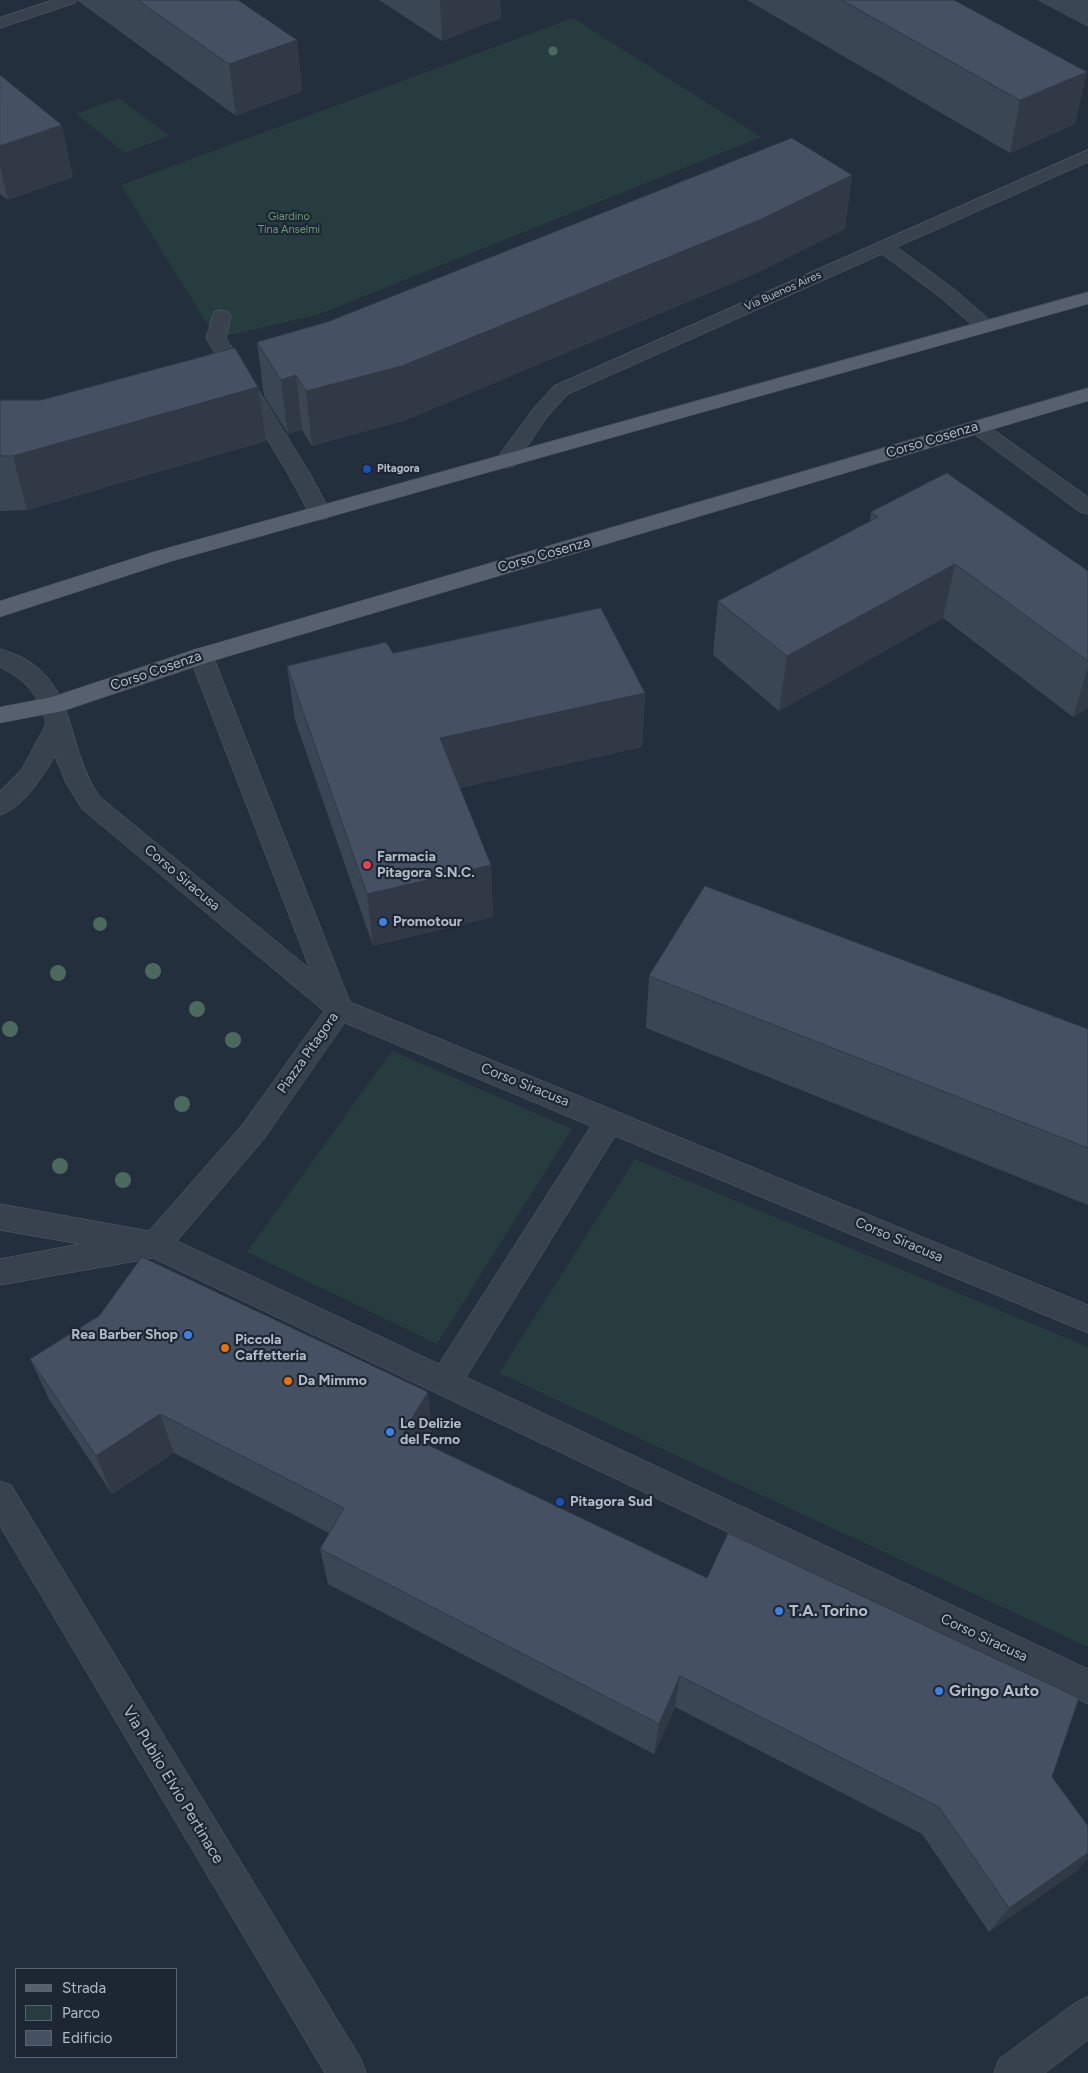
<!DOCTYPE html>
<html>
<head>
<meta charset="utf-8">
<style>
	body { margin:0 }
	#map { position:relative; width:1088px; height:2073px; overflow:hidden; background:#242f3e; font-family:Figtree,sans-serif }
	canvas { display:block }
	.legend { position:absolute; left:15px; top:1968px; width:162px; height:90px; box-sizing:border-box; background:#1d2633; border:1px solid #59626f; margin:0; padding:6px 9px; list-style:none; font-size:15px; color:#b4bcc9 }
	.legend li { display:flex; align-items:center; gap:10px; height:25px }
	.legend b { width:25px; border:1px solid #59626f }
</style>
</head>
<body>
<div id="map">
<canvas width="1088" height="2073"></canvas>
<ul class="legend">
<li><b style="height:6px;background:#56606e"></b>Strada</li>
<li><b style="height:14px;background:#263c3f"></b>Parco</li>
<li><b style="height:14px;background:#455162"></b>Edificio</li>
</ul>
</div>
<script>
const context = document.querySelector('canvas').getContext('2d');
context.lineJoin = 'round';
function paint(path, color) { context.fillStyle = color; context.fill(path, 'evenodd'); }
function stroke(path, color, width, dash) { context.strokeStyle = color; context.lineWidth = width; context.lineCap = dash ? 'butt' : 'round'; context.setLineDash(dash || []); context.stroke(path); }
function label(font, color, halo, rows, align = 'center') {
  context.font = font + ' Figtree,sans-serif'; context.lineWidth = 4.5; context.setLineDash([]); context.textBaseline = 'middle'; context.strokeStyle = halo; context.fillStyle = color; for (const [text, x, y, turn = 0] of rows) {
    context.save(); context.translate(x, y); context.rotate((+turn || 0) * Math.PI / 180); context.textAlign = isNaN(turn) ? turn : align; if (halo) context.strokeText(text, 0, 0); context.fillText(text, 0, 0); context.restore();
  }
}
paint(new Path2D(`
	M 573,18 L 761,137 L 317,315 L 216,338 L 121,185 Z
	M 119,98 L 169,136 L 125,153 L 76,114 Z
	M 392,1051 L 572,1129 L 437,1344 L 247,1252 Z
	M 635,1159 L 1088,1347 L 1088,1647 L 499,1373 Z`), '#263c3f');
const minor = new Path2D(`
	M 53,0 L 77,0 L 75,3 L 0,28 L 0,18 Z
	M 1088,150 L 1088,162 L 897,247 L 954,289 L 992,322 L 995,326 L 992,330 L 978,330 L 940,297 L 882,254 L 568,394 L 547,417 L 514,466 L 506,468 L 498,466 L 495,461 L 533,409 L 554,386 Z
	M 221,310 L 228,312 L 231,316 L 226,338 L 309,472 L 331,513 L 328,518 L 320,520 L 312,518 L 287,472 L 206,338 L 214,312 Z
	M 977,421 L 984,423 L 1088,497 L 1088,514 L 1080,512 L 970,431 L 967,427 L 970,423 Z
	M 201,648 L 209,650 L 213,656 L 350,1002 L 1088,1305 L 1088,1333 L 615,1136 L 466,1377 L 1088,1669 L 1088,1704 L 153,1258 L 0,1285 L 0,1259 L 80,1244 L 0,1230 L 0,1204 L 149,1231 L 243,1124 L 324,1011 L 82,809 L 66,783 L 55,756 C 43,776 23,808 0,815 L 0,791 L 22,769 L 46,724 C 39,695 26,680 0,667 L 0,649 C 81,672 61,741 100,797 L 310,969 L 189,656 L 193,650 ZM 345,1023 L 591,1126 L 439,1364 L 177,1241 L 263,1140 Z
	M 0,1481 L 11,1485 L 361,2059 L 366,2073 L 325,2073 L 0,1526 Z
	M 1088,1997 L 1088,2040 L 1045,2073 L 994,2073 L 999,2059 L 1075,2003 Z`);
const major = new Path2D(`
	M 1088,292 L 1088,304 L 169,562 L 0,617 L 0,601 L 153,552 Z
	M 1088,388 L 1088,401 L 209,662 L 63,711 L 0,723 L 0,707 L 52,697 L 193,650 Z`);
stroke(minor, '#565f6c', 1);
stroke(major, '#414a57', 1);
paint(minor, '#38414e');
paint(major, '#56606e');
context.fillStyle = '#4b6a5d';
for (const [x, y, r] of [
	[553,51,4.5],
	[100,924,7],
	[153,971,8],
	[58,973,8],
	[197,1009,8],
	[10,1029,8],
	[233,1040,8],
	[182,1104,8],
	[60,1166,8],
	[123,1180,8]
]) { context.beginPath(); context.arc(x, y, r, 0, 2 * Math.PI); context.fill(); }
paint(new Path2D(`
	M 78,0 L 238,0 L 297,40 L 302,91 L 236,116 L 78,1 Z
	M 379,0 L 500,0 L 501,18 L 442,41 Z
	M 747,0 L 954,0 L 1087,72 L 1075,124 L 1010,153 Z
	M 1037,0 L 1088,0 L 1088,27 Z
	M 0,75 L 73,177 L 8,200 L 0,194 Z
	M 852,175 L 845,229 L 759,272 L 406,420 L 312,446 L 302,430 L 288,434 L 264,396 L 257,342 Z
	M 0,400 L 266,441 L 27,510 L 0,511 Z
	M 871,512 L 1088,571 L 1088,708 L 1073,717 L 943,618 L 779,711 L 713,655 L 718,601 L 870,521 Z
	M 393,653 L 645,693 L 642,747 L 460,788 L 491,865 L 493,917 L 373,946 L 295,720 L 287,666 Z
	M 649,976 L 1088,1029 L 1088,1205 L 646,1028 Z
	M 30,1359 L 432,1431 L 425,1443 L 1052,1777 L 1088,1826 L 1088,1858 L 1078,1870 L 989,1932 L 922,1834 L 675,1707 L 654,1754 L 328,1584 L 320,1549 L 329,1533 L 174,1453 L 112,1494 L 49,1399 Z`), '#3b4654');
paint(new Path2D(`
	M 440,0 L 500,0 L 501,18 L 442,41 Z
	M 297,40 L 302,91 L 236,116 L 229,64 Z
	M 1087,72 L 1075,124 L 1010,153 L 1020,100 Z
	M 62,125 L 73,177 L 8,200 L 0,166 L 0,146 Z
	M 852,175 L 845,229 L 759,272 L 406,420 L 312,446 L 306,391 Z
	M 296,375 L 302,430 L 288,434 L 281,380 Z
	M 258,387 L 266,441 L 27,510 L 13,456 Z
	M 955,564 L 943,618 L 779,711 L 787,656 Z
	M 1088,667 L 1088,708 L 1073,717 Z
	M 645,693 L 642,747 L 443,792 L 440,738 Z
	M 491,865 L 493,917 L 373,946 L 367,894 Z
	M 428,1392 L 432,1431 L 408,1471 L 403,1433 Z
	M 160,1414 L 174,1453 L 112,1494 L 96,1456 Z
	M 680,1676 L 675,1707 L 654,1754 L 659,1724 Z
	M 1088,1853 L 1088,1858 L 1078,1870 L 989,1932 L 1009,1908 Z`), '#303945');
const building = new Path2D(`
	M 138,0 L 238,0 L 297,40 L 229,64 Z
	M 842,0 L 954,0 L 1087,72 L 1020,100 Z
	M 0,75 L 62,125 L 0,146 Z
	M 792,138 L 852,175 L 764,218 L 402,366 L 306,391 L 296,375 L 281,380 L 257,342 L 327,322 Z
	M 235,348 L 258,387 L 13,456 L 0,456 L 0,400 L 41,400 Z
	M 947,473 L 1088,571 L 1088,661 L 955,564 L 787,656 L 718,601 L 878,517 L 871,512 Z
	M 601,608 L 645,693 L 440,738 L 491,865 L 367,894 L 287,666 L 386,642 L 393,653 Z
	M 705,886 L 1088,1029 L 1088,1148 L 649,976 Z
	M 142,1257 L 428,1392 L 403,1433 L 707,1578 L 728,1533 L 1079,1698 L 1052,1777 L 1088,1826 L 1088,1853 L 1009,1908 L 939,1807 L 680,1676 L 659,1724 L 320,1549 L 344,1508 L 160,1414 L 96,1456 L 30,1359 L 99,1316 Z`);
paint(building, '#455162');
stroke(building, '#303945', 1);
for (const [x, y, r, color] of [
	[367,469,5,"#1a4fb4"],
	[367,865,5,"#e0444e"],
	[383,922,5,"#3f7fe0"],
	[188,1335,5,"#3f7fe0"],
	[225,1348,5,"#e8710a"],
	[288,1381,5,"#e8710a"],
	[390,1432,5,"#3f7fe0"],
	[560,1502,5,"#1a4fb4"],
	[779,1611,5,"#3f7fe0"],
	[939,1691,5,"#3f7fe0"]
]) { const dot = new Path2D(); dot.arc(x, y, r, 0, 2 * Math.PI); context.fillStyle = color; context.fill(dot); stroke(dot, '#1d2633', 2); }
label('11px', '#6b9a76', '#1d2633', [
	["Giardino",289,217],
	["Tina Anselmi",289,230]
]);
label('11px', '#b4bcc9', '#1d2633', [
	["Via Buenos Aires",783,291,-24]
]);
label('bold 11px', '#b4bcc9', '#1d2633', [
	["Pitagora",377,469]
], 'left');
label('14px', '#b4bcc9', '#1d2633', [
	["Corso Cosenza",932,440,-17],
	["Corso Cosenza",544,555,-16],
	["Corso Cosenza",156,671,-19],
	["Corso Siracusa",182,878,40],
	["Piazza Pitagora",308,1053,-55],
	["Corso Siracusa",525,1085,22],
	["Corso Siracusa",899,1240,23],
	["Corso Siracusa",984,1638,25]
]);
label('bold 14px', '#b4bcc9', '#1d2633', [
	["Farmacia",377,857],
	["Pitagora S.N.C.",377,873],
	["Promotour",393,922],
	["Rea Barber Shop",178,1335,"right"],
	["Piccola",235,1340],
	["Caffetteria",235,1356],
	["Da Mimmo",298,1381],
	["Le Delizie",400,1424],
	["del Forno",400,1440],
	["Pitagora Sud",570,1502]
], 'left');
label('bold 16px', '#b4bcc9', '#1d2633', [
	["T.A. Torino",789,1611],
	["Gringo Auto",949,1691]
], 'left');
label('16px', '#b4bcc9', '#1d2633', [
	["Via Publio Elvio Pertinace",173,1785,59]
]);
</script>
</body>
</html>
